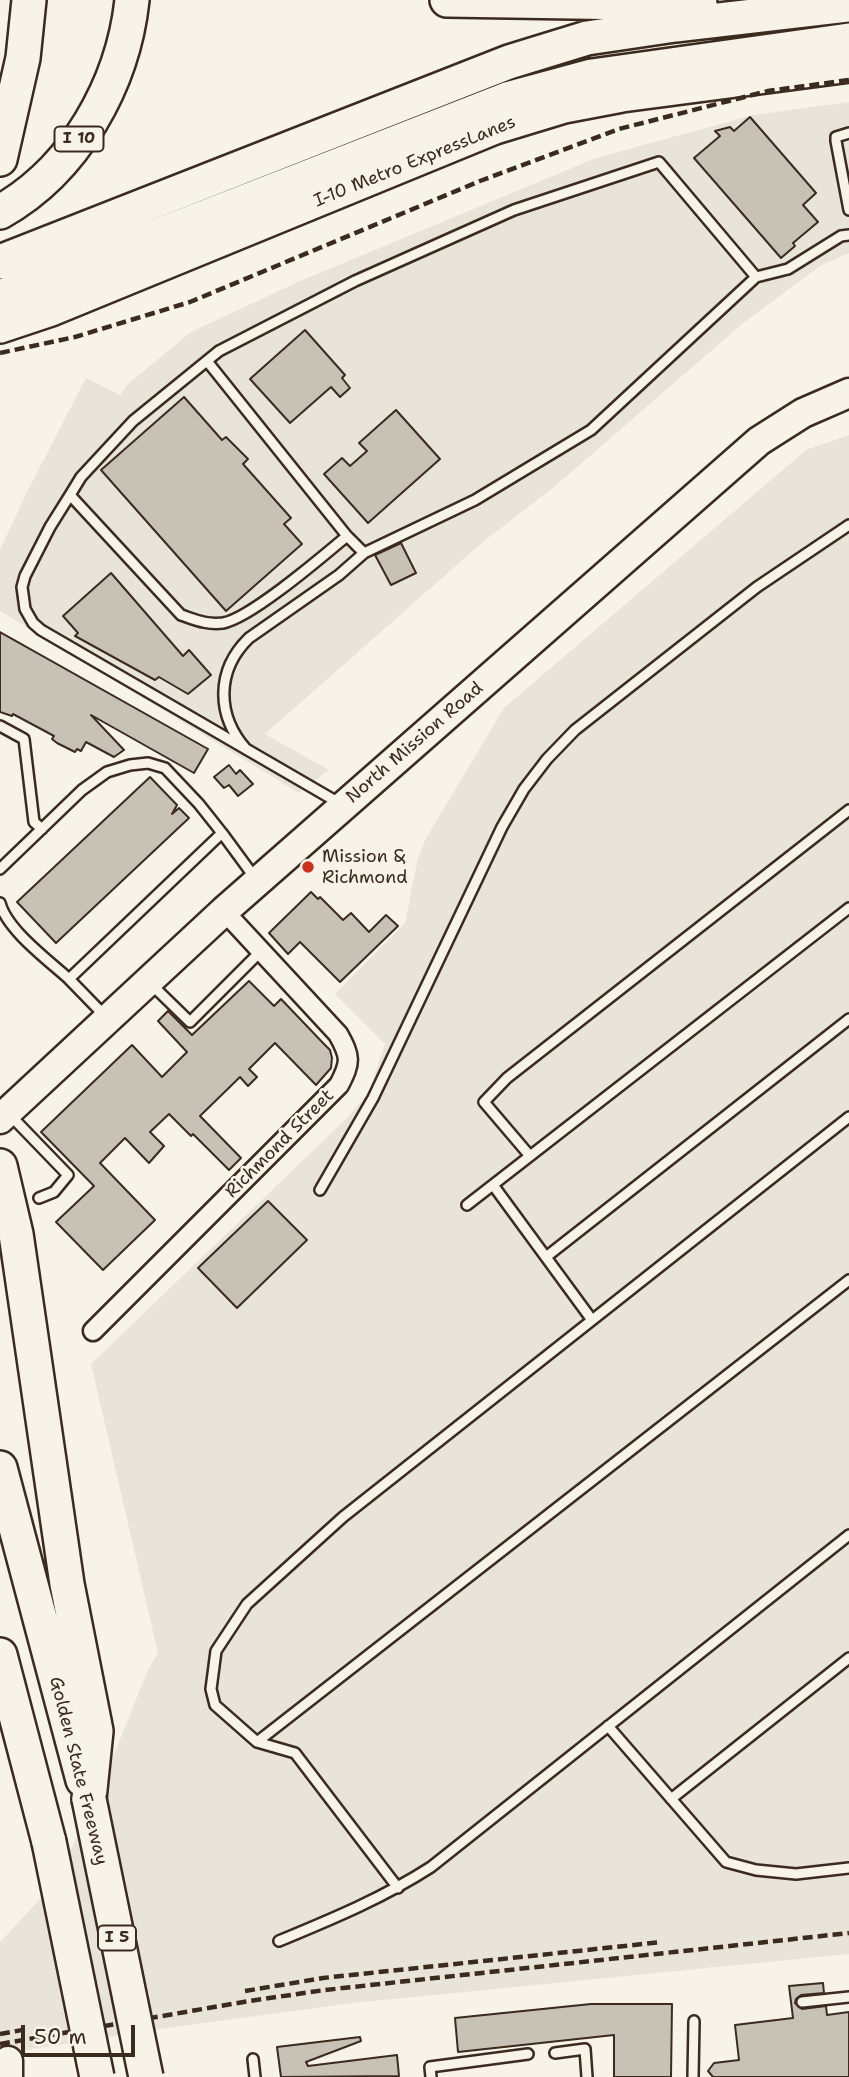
<!DOCTYPE html>
<html>
<head>
<meta charset="utf-8">
<style>
	body { margin:0 }
	#map { position:relative; width:849px; height:2077px; overflow:hidden; background:#f7f3e8; font-family:"Shantell Sans",sans-serif }
	canvas { display:block }
	.scale { position:absolute; left:21px; top:2025px; width:114px; height:32px; box-sizing:border-box; border:4px solid #3b2a1e; border-top:0; padding-left:9px; font-size:21px; line-height:24px; white-space:nowrap; color:#3b2a1e; -webkit-text-stroke:5px #f7f3e8; paint-order:stroke }
</style>
</head>
<body>
<div id="map">
<canvas width="849" height="2077"></canvas>
<div class="scale">50 m</div>
</div>
<script>
const context = document.querySelector('canvas').getContext('2d');
context.lineJoin = 'round';
function paint(path, color) { context.fillStyle = color; context.fill(path, 'evenodd'); }
function stroke(path, color, width, dash) { context.strokeStyle = color; context.lineWidth = width; context.lineCap = dash ? 'butt' : 'round'; context.setLineDash(dash || []); context.stroke(path); }
function label(font, color, halo, rows, align = 'center') {
  context.font = font + ' "Shantell Sans",sans-serif'; context.lineWidth = 5; context.setLineDash([]); context.textBaseline = 'middle'; context.strokeStyle = halo; context.fillStyle = color; for (const [text, x, y, turn = 0] of rows) {
    context.save(); context.translate(x, y); context.rotate((+turn || 0) * Math.PI / 180); context.textAlign = isNaN(turn) ? turn : align; if (halo) context.strokeText(text, 0, 0); context.fillText(text, 0, 0); context.restore();
  }
}
paint(new Path2D(`
	M 849,102 L 849,253 L 820,266 L 742,324 L 554,487 L 484,541 L 265,734 L 329,770 L 299,793 L 0,611 L 0,550 L 26,494 L 86,378 L 120,395 L 128,384 L 191,332 L 298,282 L 596,158 L 753,115 Z
	M 849,435 L 849,1954 L 353,2003 L 167,2028 L 0,2054 L 0,1942 L 43,1896 L 71,1849 L 105,1777 L 147,1672 L 158,1653 L 91,1364 L 348,1117 L 369,1092 L 385,1044 L 335,994 L 405,923 L 417,862 L 425,840 L 504,708 L 806,450 Z`), '#e9e4d9');
const building = new Path2D(`
	M 750,117 L 816,193 L 803,205 L 818,222 L 793,243 L 795,246 L 781,258 L 694,158 L 720,136 L 715,131 L 730,127 L 734,131 Z
	M 305,330 L 345,375 L 342,378 L 350,388 L 340,397 L 331,387 L 290,423 L 250,379 Z
	M 184,397 L 222,440 L 226,437 L 248,459 L 243,464 L 291,518 L 284,524 L 302,544 L 226,611 L 101,470 Z
	M 396,410 L 440,459 L 368,523 L 324,474 L 342,458 L 350,466 L 367,451 L 359,443 Z
	M 401,543 L 416,573 L 391,585 L 375,555 Z
	M 111,573 L 183,656 L 189,650 L 211,675 L 188,694 L 159,677 L 155,680 L 75,636 L 78,633 L 63,616 Z
	M 0,632 L 208,749 L 194,773 L 91,715 L 124,750 L 114,757 L 86,742 L 81,751 L 77,749 L 75,752 L 57,743 L 52,739 L 54,736 L 13,714 L 12,716 L 0,712 Z
	M 229,765 L 236,774 L 240,770 L 253,784 L 238,796 L 229,785 L 224,788 L 214,777 Z
	M 150,777 L 177,805 L 172,814 L 179,808 L 189,818 L 56,943 L 17,902 Z
	M 311,892 L 318,899 L 320,897 L 343,920 L 351,913 L 369,932 L 386,915 L 398,926 L 340,982 L 300,942 L 288,954 L 269,933 Z
	M 249,981 L 274,1006 L 281,999 L 324,1044 L 330,1050 L 332,1058 L 331,1068 L 316,1085 L 275,1043 L 249,1069 L 257,1077 L 248,1086 L 240,1077 L 200,1116 L 241,1158 L 229,1170 L 193,1134 L 191,1136 L 169,1114 L 150,1132 L 164,1146 L 149,1163 L 125,1138 L 100,1163 L 155,1220 L 103,1270 L 56,1222 L 94,1186 L 41,1132 L 132,1045 L 162,1077 L 187,1052 L 158,1021 L 168,1011 L 192,1035 Z
	M 268,1201 L 307,1240 L 237,1308 L 198,1268 Z
	M 823,1983 L 824,1993 L 801,1995 L 796,1999 L 795,2003 L 802,2009 L 826,2006 L 827,2015 L 849,2012 L 849,2077 L 713,2077 L 708,2071 L 714,2063 L 739,2060 L 735,2025 L 793,2018 L 789,1986 Z
	M 591,2004 L 672,2004 L 671,2077 L 614,2077 L 614,2035 L 458,2052 L 455,2018 Z
	M 360,2037 L 361,2041 L 306,2062 L 308,2066 L 397,2055 L 399,2076 L 281,2077 L 277,2047 Z`);
paint(building, '#c8c1b6');
stroke(building, '#3b2a1e', 2);
const service = new Path2D(`
	M 849,133 L 836,137 L 836,141 L 849,210
	M 756,277 L 788,269 L 841,236 L 849,235
	M 207,361 L 347,536 L 364,553
	M 70,495 L 181,615 C 196,620 207,625 223,623 C 251,618 323,556 347,536
	M 0,726 L 24,739 L 34,822 L 42,829
	M 246,749 C 216,715 216,670 249,638 L 339,575 L 364,553 L 475,500 L 591,430 L 756,277 L 659,162 L 514,210 L 355,281 L 219,351 L 133,421 L 81,477 L 70,495 L 50,527 L 25,576 L 22,587 L 25,609 L 33,623 L 41,630 L 339,803
	M 0,869 L 82,790 L 107,772 L 130,765 L 148,763 L 165,768 L 199,804 L 222,833
	M 0,903 C 7,930 48,960 69,979
	M 150,983 L 190,1022 L 261,951
	M 105,1016 L 69,979 L 222,833 L 255,878
	M 11,1116 L 68,1175 L 54,1192 L 39,1198
	M 530,1156 L 484,1102 L 507,1078 L 849,810
	M 493,1185 L 592,1320
	M 320,1190 L 373,1098 L 502,827 L 524,789 L 547,759 L 575,730 L 757,587 L 849,525
	M 467,1205 L 849,908
	M 546,1257 L 849,1019
	M 608,1726 L 726,1862 L 756,1870 L 796,1874 L 849,1868
	M 257,1742 L 849,1280
	M 671,1799 L 849,1658
	M 398,1888 L 295,1753 L 257,1742 L 215,1705 L 211,1689 L 216,1651 L 247,1604 L 343,1517 L 849,1117
	M 279,1941 C 332,1919 383,1898 431,1867 L 849,1535
	M 802,2002 L 849,1997
	M 555,2053 L 585,2049 L 587,2077
	M 253,2059 L 255,2077
	M 431,2077 L 430,2067 L 528,2054
	M 693,2077 L 694,2021`);
const minor = new Path2D(`
	M 93,1331 L 339,1085 C 351,1062 351,1057 338,1034 L 224,911`);
const primary = new Path2D(`
	M 0,1119 L 224,911 L 759,441 L 803,413 L 849,393
	M 8,2061 L 8,2077`);
const motorway = new Path2D(`
	M 447,0 L 700,4
	M 0,159 L 23,58 L 29,0
	M 0,212 C 75,170 123,84 132,0
	M 0,262 L 509,62 L 587,38 L 675,25 L 849,5
	M 0,297 L 507,99 L 592,76 L 849,40
	M 0,326 L 51,309 L 495,127 L 564,106 L 622,95 L 849,65
	M 0,1166 L 16,1234 L 67,1584 L 96,1731 L 89,1799
	M 0,1468 L 83,1780
	M 0,1655 L 49,1842`);
stroke(service, '#3b2a1e', 14);
stroke(minor, '#3b2a1e', 23);
stroke(primary, '#3b2a1e', 33);
stroke(motorway, '#3b2a1e', 38);
stroke(service, '#f7f3e8', 9);
stroke(minor, '#f7f3e8', 18);
stroke(primary, '#f7f3e8', 28);
stroke(motorway, '#f7f3e8', 33);
stroke(new Path2D(`
	M 0,353 L 75,337 L 190,302 L 480,181 L 619,129 L 768,91 L 849,80
	M 245,1991 L 323,1978 L 662,1942
	M 0,2034 L 28,2029
	M 0,2044 L 249,2001 L 325,1990 L 849,1933`), '#3b2a1e', 4.5, [10, 5]);
const motorwayBridge = new Path2D(`
	M 89,1799 L 146,2077
	M 49,1842 L 97,2077`);
stroke(motorwayBridge, '#3b2a1e', 38, []);
stroke(motorwayBridge, '#f7f3e8', 33);
for (const [x, y, r, color] of [
	[308,867,7,"#c8321e"]
]) { const dot = new Path2D(); dot.arc(x, y, r, 0, 2 * Math.PI); context.fillStyle = color; context.fill(dot); stroke(dot, '#f7f3e8', 2.5); }
for (const [x, y, w] of [
	[79,139,49],
	[117,1938,38]
]) { const box = new Path2D(); box.roundRect(x - w / 2, y - 12.5, w, 25, 5); context.fillStyle = '#f7f3e8'; context.fill(box); stroke(box, '#3b2a1e', 2); }
label('bold 16px', '#3b2a1e', null, [
	["I 10",79,139],
	["I 5",117,1938]
]);
label('18px', '#3b2a1e', '#f7f3e8', [
	["I-10 Metro ExpressLanes",415,162,-22],
	["North Mission Road",415,743,-41],
	["Richmond Street",280,1144,-45],
	["Golden State Freeway",78,1771,76]
]);
label('18px', '#3b2a1e', '#f7f3e8', [
	["Mission &",322,857],
	["Richmond",322,878]
], 'left');
</script>
</body>
</html>
